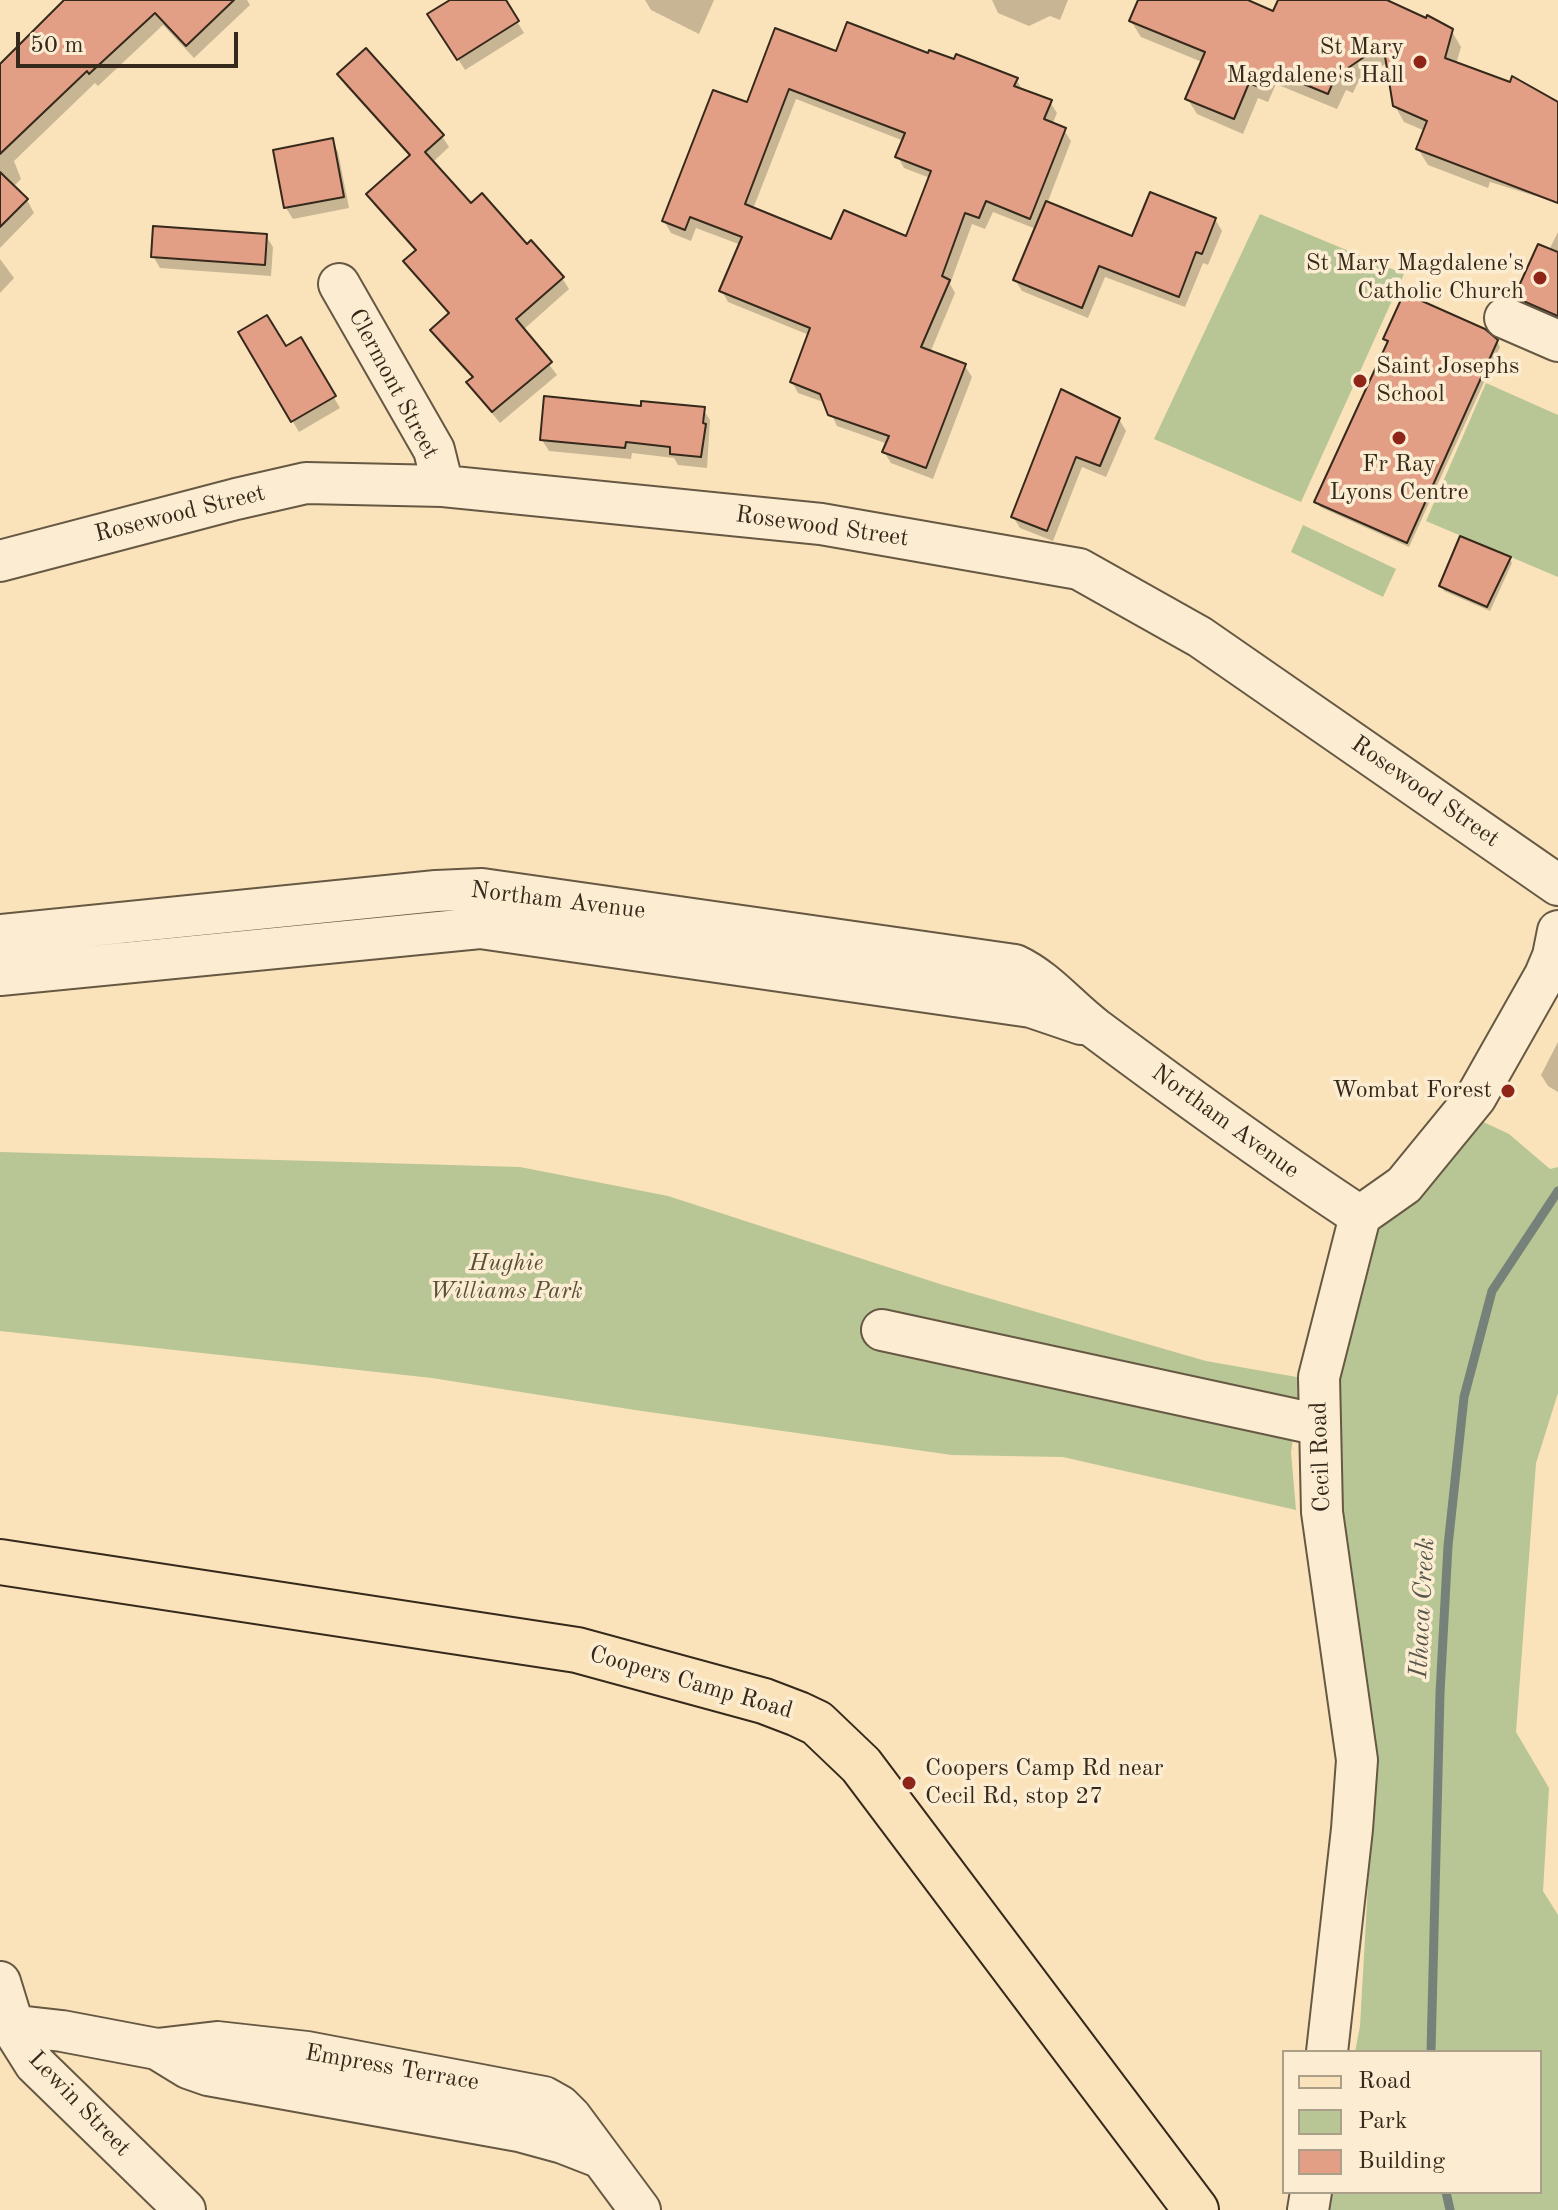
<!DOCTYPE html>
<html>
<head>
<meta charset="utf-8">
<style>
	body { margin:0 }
	#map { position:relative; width:1558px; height:2210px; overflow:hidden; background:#fae3ba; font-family:"Old Standard TT",serif }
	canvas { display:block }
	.legend { position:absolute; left:1282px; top:2050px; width:260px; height:144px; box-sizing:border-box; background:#fcedd2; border:2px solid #ac9f89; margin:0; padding:10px 14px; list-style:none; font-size:24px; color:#35291b }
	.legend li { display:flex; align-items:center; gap:16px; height:40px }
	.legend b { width:40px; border:2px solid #ac9f89 }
	.scale { position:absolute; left:16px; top:32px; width:222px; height:36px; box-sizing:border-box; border:4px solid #35291b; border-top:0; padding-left:10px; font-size:24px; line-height:28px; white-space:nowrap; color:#35291b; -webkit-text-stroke:6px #fcedd2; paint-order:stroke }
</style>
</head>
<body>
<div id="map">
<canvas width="1558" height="2210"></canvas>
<ul class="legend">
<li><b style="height:10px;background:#fae3ba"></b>Road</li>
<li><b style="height:22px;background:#b8c595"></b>Park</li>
<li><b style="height:22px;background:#e39f86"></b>Building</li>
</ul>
<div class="scale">50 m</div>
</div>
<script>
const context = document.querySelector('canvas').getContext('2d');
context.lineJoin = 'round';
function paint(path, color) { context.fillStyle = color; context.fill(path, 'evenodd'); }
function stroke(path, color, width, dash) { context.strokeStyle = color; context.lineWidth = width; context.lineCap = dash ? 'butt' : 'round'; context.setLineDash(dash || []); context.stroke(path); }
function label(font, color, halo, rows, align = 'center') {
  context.font = font + ' "Old Standard TT",serif'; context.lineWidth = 7; context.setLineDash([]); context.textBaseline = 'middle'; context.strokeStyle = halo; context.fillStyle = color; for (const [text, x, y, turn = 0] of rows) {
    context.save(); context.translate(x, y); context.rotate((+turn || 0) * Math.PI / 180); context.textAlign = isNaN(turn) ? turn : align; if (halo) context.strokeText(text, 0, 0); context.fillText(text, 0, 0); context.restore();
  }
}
paint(new Path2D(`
	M 1260,214 L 1404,274 L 1301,502 L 1154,439 Z
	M 1486,383 L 1558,415 L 1558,577 L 1426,521 Z
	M 1303,525 L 1396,569 L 1383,597 L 1291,552 Z
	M 1477,1119 L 1509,1134 L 1550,1169 L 1558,1167 L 1558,1393 L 1536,1463 L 1516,1732 L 1549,1788 L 1543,1891 L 1558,1915 L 1558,2210 L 1323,2210 L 1326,2192 L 1540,2192 L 1540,2052 L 1355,2052 L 1360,2026 L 1373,1796 L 1374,1727 L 1334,1514 L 1331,1383 L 1367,1225 L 1408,1199 L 1452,1158 Z
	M 0,1152 L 520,1167 L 668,1196 L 943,1285 L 1206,1361 L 1302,1378 L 1291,1452 L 1296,1510 L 1063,1457 L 952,1455 L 635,1410 L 432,1378 L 0,1331 Z`), '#b8c595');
paint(new Path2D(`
	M 67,0 L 247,0 L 250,5 L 194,58 L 163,25 L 98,86 L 95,83 L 14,161 L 21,179 L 13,187 L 27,200 L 34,213 L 0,248 L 0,67 Z
	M 454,0 L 504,0 L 524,33 L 465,70 L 437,26 Z
	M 645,0 L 714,0 L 699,34 L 651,10 Z
	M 992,0 L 1068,0 L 1060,20 L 1050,16 L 1029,26 L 998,13 Z
	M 1140,0 L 1243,0 L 1274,13 L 1280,0 L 1377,0 L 1451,30 L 1461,47 L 1456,64 L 1558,105 L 1558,203 L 1490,182 L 1488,188 L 1428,165 L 1418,149 L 1425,131 L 1404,122 L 1395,106 L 1388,62 L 1357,84 L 1353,93 L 1346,90 L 1337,109 L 1276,84 L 1268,102 L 1258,98 L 1243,134 L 1197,114 L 1187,98 L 1202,62 L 1141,37 L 1131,21 Z
	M 837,53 L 929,56 L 1016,79 L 1023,91 L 1050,102 L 1057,113 L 1052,125 L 1064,130 L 1071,141 L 1047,204 L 1134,239 L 1215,219 L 1222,231 L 1208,265 L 1203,263 L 1185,307 L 1105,277 L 1088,318 L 1022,291 L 1015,280 L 1036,229 L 993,212 L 985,229 L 972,224 L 950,284 L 955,293 L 930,353 L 965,366 L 972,377 L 933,479 L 891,463 L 884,452 L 888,444 L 837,426 L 826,403 L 798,393 L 792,382 L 809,335 L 728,302 L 722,291 L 741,245 L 696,228 L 691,241 L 671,233 L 664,221 L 748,105 ZM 796,99 L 904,141 L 898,157 L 904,168 L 930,178 L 907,239 L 832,242 L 753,209 Z
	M 339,74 L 442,136 L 449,147 L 432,163 L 471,206 L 527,246 L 562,278 L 569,289 L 523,330 L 557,375 L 500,423 L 476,394 L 469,383 L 473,379 L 439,342 L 433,330 L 450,315 L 413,273 L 406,261 L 416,252 L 375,206 L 369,194 L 410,157 L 346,86 Z
	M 332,140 L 338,152 L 349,208 L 293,219 L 286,208 L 275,151 Z
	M 1558,232 L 1558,333 L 1530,320 L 1516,297 L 1549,250 Z
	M 266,236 L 273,247 L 271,276 L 160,268 L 153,256 Z
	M 0,259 L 14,278 L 0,293 Z
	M 241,333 L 285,349 L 300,340 L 340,408 L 299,432 Z
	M 1386,339 L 1497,341 L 1500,347 L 1409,547 L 1320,507 L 1317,502 L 1389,344 Z
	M 1062,392 L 1119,419 L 1126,431 L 1106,477 L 1082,467 L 1053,541 L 1020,528 L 1013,517 Z
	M 643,408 L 703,409 L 710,420 L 707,468 L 678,465 L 674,458 L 632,453 L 631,459 L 549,451 L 542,440 Z
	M 1509,558 L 1512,563 L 1490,611 L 1444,591 L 1441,586 Z
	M 1558,1042 L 1558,1092 L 1548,1086 L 1541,1075 Z`), '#0003');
stroke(new Path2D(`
	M 1431,2052 L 1440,1693 L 1448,1546 L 1464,1397 L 1492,1291 L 1558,1191
	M 1446,2192 L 1450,2210`), '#768279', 9);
const building = new Path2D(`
	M 64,0 L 234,0 L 186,46 L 155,13 L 89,74 L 87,71 L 0,154 L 0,64 Z
	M 450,0 L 506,0 L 519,21 L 457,60 L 427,14 Z
	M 1138,0 L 1248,0 L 1273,11 L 1278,0 L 1387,0 L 1426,18 L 1427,15 L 1453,29 L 1445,58 L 1510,82 L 1512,76 L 1558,102 L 1558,203 L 1416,149 L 1427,121 L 1393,106 L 1383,44 L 1348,68 L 1344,78 L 1336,75 L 1328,94 L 1267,69 L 1259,87 L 1249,83 L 1234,119 L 1185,99 L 1205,52 L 1129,21 Z
	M 847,22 L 928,53 L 929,50 L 954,59 L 956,54 L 1018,78 L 1014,86 L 1052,100 L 1044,119 L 1066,128 L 1030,219 L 986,201 L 979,218 L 965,213 L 942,276 L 950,280 L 921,347 L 966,364 L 926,468 L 882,452 L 889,436 L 828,415 L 820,394 L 790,382 L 810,328 L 719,291 L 742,237 L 690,217 L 685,230 L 662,221 L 713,90 L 747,102 L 775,28 L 836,51 ZM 789,89 L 905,133 L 895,157 L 931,171 L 906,236 L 844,210 L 831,239 L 745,204 Z
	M 366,48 L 444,135 L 425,152 L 471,203 L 482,193 L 527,244 L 531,240 L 564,277 L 516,319 L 552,362 L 492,412 L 466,382 L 473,377 L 430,330 L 449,313 L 403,261 L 416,250 L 366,194 L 410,155 L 337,74 Z
	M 333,138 L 344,197 L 284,208 L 273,150 Z
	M 0,172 L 28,199 L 0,227 Z
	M 1150,192 L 1216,218 L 1202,254 L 1196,252 L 1179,297 L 1099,266 L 1082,308 L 1013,280 L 1046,201 L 1132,236 Z
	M 153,226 L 267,234 L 265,265 L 151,257 Z
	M 1538,244 L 1558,252 L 1558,316 L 1514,297 Z
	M 1404,293 L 1485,329 L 1498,340 L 1407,543 L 1314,502 L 1388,341 L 1383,339 Z
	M 267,315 L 286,346 L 301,337 L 336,396 L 291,422 L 238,332 Z
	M 1061,389 L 1120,418 L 1100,466 L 1076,457 L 1047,531 L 1011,517 Z
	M 544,396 L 641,406 L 641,401 L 705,407 L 703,423 L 706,424 L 701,457 L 670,454 L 670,447 L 626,442 L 625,448 L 540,440 Z
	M 1460,536 L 1511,557 L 1487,607 L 1439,586 Z`);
paint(building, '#e39f86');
stroke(building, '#35291b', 2);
const minor = new Path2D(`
	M 339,284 L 434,450 L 443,486
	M 1505,318 L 1558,341
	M 0,561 L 236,499 L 306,483 L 443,486 L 821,524 L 1079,569 L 1200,637 L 1558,885
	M 0,935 L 436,891 L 482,889 L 1015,965 C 1047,980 1068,1008 1096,1029 C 1182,1093 1270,1157 1360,1216
	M 0,975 L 480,928 L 1031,1007 L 1081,1024
	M 882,1330 L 1320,1425
	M 0,1982 L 16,2034 L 35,2064 L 185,2210
	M 0,2024 L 62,2031 L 157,2049 L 217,2042 L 307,2052 L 544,2097 L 560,2106 L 571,2117 L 640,2210
	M 157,2049 L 188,2068 L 208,2075 L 519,2131 L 563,2143 L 599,2157
	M 1327,2052 L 1352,1829 L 1357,1760 L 1322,1512 L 1319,1377 L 1360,1216 L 1404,1185 L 1476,1097 L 1545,975 L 1553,956 L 1558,931
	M 1308,2210 L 1311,2192`);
const major = new Path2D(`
	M 0,1562 L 577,1650 L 764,1701 L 798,1714 L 817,1723 L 861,1765 L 1196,2210`);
stroke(minor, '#665843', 44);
stroke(major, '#35291b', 48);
stroke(minor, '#fcedd2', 40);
stroke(major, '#fae3ba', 44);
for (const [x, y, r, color] of [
	[1420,62,8,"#8f2418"],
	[1540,278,8,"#8f2418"],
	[1360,381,8,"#8f2418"],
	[1399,438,8,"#8f2418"],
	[1508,1091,8,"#8f2418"],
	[909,1783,8,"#8f2418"]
]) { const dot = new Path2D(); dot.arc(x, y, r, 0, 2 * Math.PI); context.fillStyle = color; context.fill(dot); stroke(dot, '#fcedd2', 3); }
label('24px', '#35291b', '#fcedd2', [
	["St Mary",1404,48],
	["Magdalene's Hall",1404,76],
	["St Mary Magdalene's",1524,264],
	["Catholic Church",1524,292],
	["Saint Josephs",1376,367,"left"],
	["School",1376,395,"left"],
	["Fr Ray",1399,465,"center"],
	["Lyons Centre",1399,493,"center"],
	["Wombat Forest",1492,1091],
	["Coopers Camp Rd near",925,1769,"left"],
	["Cecil Rd, stop 27",925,1797,"left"]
], 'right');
label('24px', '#35291b', '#fcedd2', [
	["Clermont Street",393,384,62],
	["Rosewood Street",180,514,-14],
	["Rosewood Street",822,527,8],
	["Rosewood Street",1425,792,35],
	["Northam Avenue",558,901,7],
	["Northam Avenue",1225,1122,36],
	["Cecil Road",1321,1457,-92],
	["Coopers Camp Road",691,1683,16],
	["Empress Terrace",392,2068,10],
	["Lewin Street",79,2104,46]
]);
label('italic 24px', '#56503a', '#fcedd2', [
	["Hughie",506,1264],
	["Williams Park",506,1292]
]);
label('italic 26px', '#55554a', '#fcedd2', [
	["Ithaca Creek",1423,1608,-87]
]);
</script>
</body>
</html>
